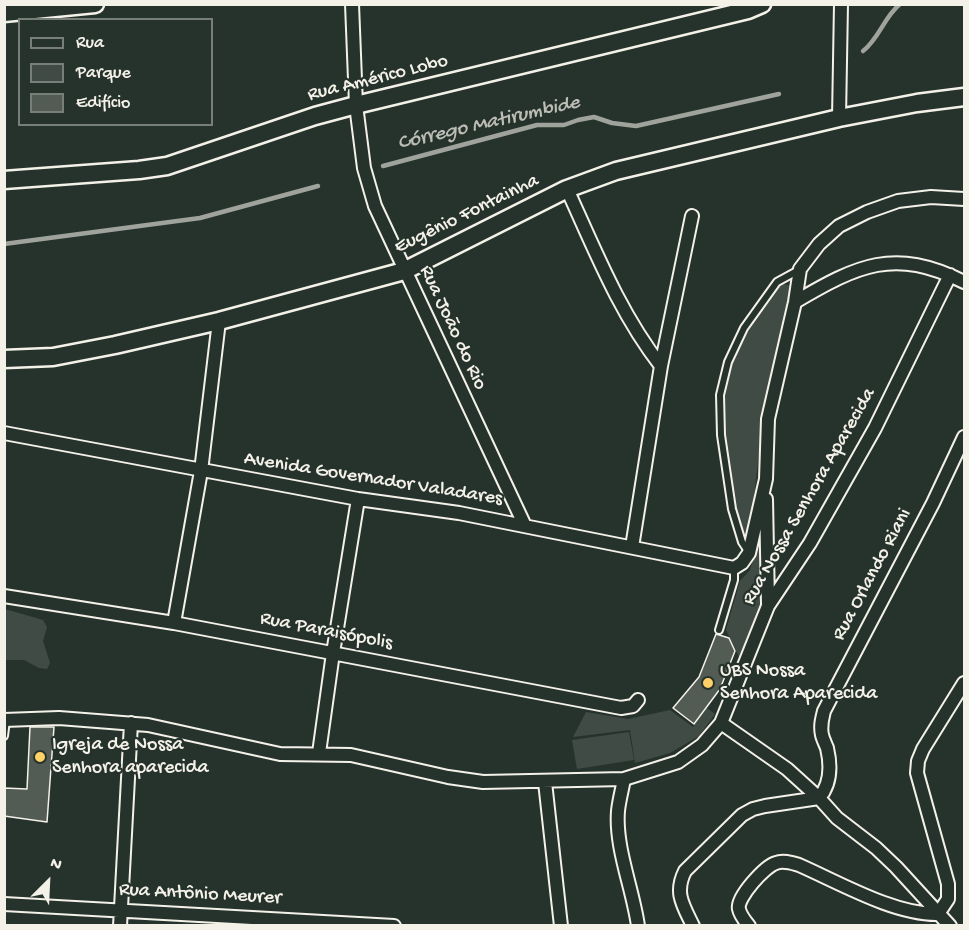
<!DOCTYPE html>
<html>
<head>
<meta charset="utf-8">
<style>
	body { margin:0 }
	#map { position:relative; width:969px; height:930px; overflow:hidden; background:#26332d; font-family:"Gochi Hand",sans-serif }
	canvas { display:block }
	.frame { position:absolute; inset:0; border:6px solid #f4f1e8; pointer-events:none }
	.legend { position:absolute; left:18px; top:18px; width:195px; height:108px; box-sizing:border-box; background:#26332d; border:2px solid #787f78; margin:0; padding:8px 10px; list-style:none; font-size:18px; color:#f4f1e8 }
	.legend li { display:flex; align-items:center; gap:12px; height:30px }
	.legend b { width:30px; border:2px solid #787f78 }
	.north { position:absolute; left:18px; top:852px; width:60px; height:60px; -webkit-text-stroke:4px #26332d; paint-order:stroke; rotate:24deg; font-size:16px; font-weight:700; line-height:24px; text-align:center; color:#f4f1e8 }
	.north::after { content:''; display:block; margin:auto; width:21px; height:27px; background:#f4f1e8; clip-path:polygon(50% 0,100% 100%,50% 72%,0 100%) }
</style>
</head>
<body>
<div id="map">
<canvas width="969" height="930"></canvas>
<div class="frame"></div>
<ul class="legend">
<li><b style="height:8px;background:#26332d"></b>Rua</li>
<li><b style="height:16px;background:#414b45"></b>Parque</li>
<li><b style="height:16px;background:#525c55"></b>Edifício</li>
</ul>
<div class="north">N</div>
</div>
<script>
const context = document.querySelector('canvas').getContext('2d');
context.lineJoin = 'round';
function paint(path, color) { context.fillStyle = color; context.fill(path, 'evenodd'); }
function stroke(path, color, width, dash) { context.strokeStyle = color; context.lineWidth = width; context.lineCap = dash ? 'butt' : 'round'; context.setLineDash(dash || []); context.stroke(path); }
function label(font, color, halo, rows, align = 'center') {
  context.font = font + ' "Gochi Hand",sans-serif'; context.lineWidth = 4.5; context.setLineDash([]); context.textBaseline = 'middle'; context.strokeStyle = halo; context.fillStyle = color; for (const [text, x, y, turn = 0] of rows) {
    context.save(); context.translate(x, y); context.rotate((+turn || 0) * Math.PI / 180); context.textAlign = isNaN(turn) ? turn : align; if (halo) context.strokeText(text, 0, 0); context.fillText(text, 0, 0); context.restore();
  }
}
paint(new Path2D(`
	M 780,283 L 795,287 L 763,417 L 749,542 L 745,542 C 727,489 714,420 730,365 C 739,335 762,308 780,283 Z
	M 758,542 L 763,542 L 766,596 L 739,657 L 726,630 L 740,581 L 750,570 Z
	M 5,609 L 43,620 L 47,627 L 43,641 L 50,663 L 47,669 L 39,668 L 24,660 L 5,660 Z
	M 707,708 L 715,714 L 699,736 L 670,753 L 635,763 L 630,730 L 573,737 L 586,712 L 628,719 L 670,710 L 693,727 Z
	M 629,732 L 634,760 L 577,769 L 572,740 Z`), '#414b45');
stroke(new Path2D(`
	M 863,51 C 879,39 884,17 900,4
	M 383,166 L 537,125 L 564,125 L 578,120 L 594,117 L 612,123 L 636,126 L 779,94
	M 4,244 L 200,218 L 318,186`), '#9fa39b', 4.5);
const building = new Path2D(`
	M 716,634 L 729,638 L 735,651 L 720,689 L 694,724 L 673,708 L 699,677 Z
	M 30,727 L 54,727 L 47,822 L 4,816 L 4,788 L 27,789 Z`);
paint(building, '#525c55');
stroke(building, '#f4f1e8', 1.5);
const lane = new Path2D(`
	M 748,551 L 742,542 L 732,509 L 721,435 L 720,395 L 728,362 L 744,328 L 777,282 L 799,270
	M 719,630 L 734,580 L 734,568
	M 4,736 L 6,720`);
const street = new Path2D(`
	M 352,4 L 356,105 L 364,168 L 375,206 L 525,526
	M 839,118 L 841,4
	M 567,189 C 595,250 619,312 661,366
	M 795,302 C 858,265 894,247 964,282
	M 4,433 L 358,499 L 459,513 L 734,568 L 742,563 L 749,553 L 766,479 L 768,419 L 795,302 L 800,269 L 819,244 L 839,226 L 867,212 L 898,201 L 931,197 L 964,199
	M 766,499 L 768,604
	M 632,547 L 661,366 L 692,216
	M 4,596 L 174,623 L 621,708 L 633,706 L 638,700
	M 174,623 L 201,471 L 219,321
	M 4,720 L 59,718 L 148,725 L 280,754 L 351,755 L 448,777 L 483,782 L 624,779 L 678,762 L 702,745 L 721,723 L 768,606 L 810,543 L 875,428 L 950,275
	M 721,723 L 787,769 L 819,798 L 837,818 L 876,848 L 896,867 L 950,926
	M 319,753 L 333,653 L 358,499
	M 624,779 C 622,790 619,801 618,811 C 615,848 633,889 638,926
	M 545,782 L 561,926
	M 4,904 L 394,926
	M 120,926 L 131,723
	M 693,926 C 683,905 674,893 685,871 L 742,815 L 753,809 L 765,806 L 819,798 C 831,784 831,765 827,748 C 825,743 823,739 822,735 C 820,726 822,719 824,711 L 933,503 L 964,437
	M 749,926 C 745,921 740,915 739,909 C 736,898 765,866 776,863 C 783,860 792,863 799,865 C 840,883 895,915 938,914 L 948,899 L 948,884 L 917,773 L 918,761 L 923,749 L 964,683`);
const secondary = new Path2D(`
	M 4,13 L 95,4
	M 4,180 L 139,170 L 167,166 L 315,116 L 356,105 L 748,10 L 762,4
	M 4,359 L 53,357 L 115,345 L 219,321 L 404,271 L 567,189 L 616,171 L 839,118 L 917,103 L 964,97`);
stroke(lane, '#f4f1e8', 10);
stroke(street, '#f4f1e8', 16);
stroke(secondary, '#f4f1e8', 21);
stroke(lane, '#26332d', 6);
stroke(street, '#26332d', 12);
stroke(secondary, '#26332d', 16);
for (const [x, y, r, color] of [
	[708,683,6,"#ffd166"],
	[40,757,6,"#ffd166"]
]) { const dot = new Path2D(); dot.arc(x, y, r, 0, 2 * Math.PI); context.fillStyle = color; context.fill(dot); stroke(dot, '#26332d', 2); }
label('20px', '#f4f1e8', '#26332d', [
	["Rua Américo Lobo",378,79,-14],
	["Eugênio Fontainha",467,215,-26],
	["Rua João do Rio",452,328,65],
	["Avenida Governador Valadares",373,480,9],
	["Rua Nossa Senhora Aparecida",810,497,-60],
	["Rua Orlando Riani",873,575,-62],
	["Rua Paraisópolis",326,632,11],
	["Rua Antônio Meurer",200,895,3]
]);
label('20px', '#f4f1e8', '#26332d', [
	["UBS Nossa",720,672],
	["Senhora Aparecida",720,695],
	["Igreja de Nossa",52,746],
	["Senhora aparecida",52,769]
], 'left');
label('italic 21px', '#bcbdb5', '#26332d', [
	["Córrego Matirumbide",489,124,-13]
]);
</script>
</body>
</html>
